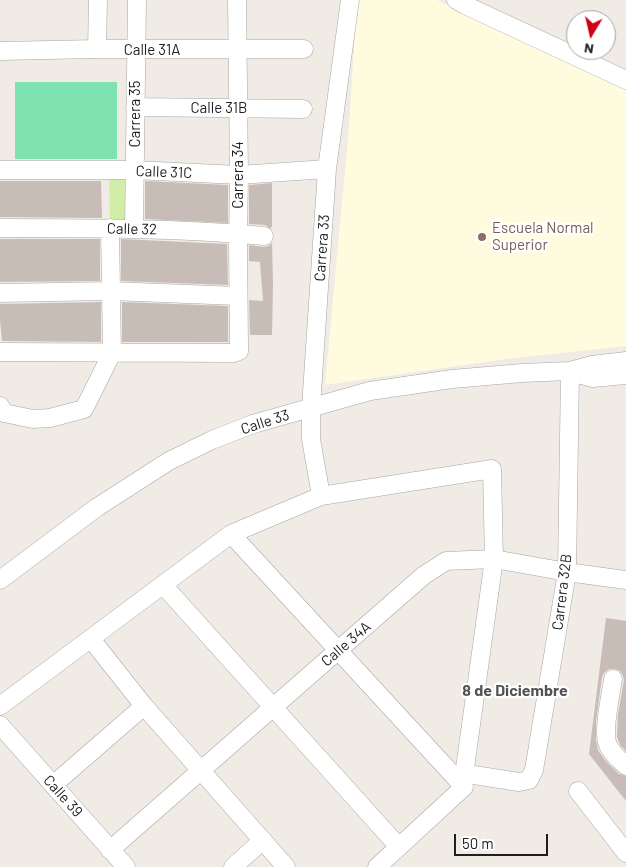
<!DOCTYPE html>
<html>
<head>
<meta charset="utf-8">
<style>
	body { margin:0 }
	#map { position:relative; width:626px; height:867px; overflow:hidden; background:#f0ebe4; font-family:Barlow,sans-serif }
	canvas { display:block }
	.north { position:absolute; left:566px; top:10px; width:50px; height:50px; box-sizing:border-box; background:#fff; border:1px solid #a5a5a5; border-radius:50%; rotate:189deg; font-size:14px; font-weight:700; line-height:20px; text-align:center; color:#1f1f1f }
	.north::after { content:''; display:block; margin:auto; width:18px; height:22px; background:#ce0018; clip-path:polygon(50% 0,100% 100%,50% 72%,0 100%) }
	.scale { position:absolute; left:454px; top:834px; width:94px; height:22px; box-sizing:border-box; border:2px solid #1f1f1f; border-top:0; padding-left:6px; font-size:15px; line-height:18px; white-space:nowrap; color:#1f1f1f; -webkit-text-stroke:4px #fff; paint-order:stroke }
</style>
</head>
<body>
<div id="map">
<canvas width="626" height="867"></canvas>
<div class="north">N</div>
<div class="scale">50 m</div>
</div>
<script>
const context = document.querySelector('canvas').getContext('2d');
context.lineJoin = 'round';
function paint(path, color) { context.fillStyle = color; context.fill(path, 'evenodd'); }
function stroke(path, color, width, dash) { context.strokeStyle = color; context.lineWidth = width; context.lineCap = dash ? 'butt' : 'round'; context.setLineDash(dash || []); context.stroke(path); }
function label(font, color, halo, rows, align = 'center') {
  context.font = font + ' Barlow,sans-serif'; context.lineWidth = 4.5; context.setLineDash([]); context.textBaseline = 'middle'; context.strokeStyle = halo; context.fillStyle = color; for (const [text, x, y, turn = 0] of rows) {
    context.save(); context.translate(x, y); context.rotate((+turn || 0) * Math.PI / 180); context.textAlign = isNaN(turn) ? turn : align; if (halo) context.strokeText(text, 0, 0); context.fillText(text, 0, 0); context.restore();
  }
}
paint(new Path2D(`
	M 357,0 L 437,0 L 626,86 L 626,346 L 506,359 L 325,385 L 349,127 Z`), '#fffbdf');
paint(new Path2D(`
	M 130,174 L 129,221 L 110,220 L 109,175 Z`), '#d2eda8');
paint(new Path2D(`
	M 15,82 L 117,82 L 117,159 L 15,159 Z`), '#7fe3b1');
paint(new Path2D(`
	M 0,181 L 101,181 L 102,218 L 0,217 Z
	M 145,181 L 228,185 L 228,223 L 145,219 Z
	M 272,183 L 272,227 L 271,227 L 271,229 L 265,225 L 249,224 L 249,185 Z
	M 0,239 L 100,239 L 100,281 L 0,282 Z
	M 121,239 L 227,244 L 228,285 L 121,281 Z
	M 272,243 L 273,284 L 272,335 L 250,335 L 249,300 L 263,301 L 260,262 L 249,261 L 249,245 L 264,247 L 268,246 Z
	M 101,302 L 101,342 L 2,341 L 0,320 L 0,304 Z
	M 122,302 L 228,306 L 228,342 L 122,342 Z
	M 606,618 L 626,621 L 626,751 L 620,745 L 617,737 L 618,714 L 624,680 L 623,676 L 620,671 L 615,669 L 609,669 L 604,673 L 602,677 L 596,721 L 596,740 L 598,750 L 605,760 L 619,774 L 626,776 L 626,801 L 589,754 Z`), '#c8bcb7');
const minor = new Path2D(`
	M 456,0 L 465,5 L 626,80
	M 97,49 L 98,0
	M 0,51 L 97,49 L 304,49
	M 135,107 L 303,109
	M 0,170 L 135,170 L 239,175 L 327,169
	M 0,228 C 88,228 176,228 264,236
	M 134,228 L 137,0
	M 0,293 L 111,291 L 238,296
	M 0,352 L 234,353 L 239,351 L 239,344 L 238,242 L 239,175 L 237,0
	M 571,372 L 593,378 L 626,375
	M 0,406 L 4,413 L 33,419 L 50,418 L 84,409 L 112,353 L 110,228
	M 321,496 L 311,439 L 311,407 L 327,169 L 350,0
	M 231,534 L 464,787 L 377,867
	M 0,580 L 96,508 L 169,461 L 212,440 L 253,424 L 370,391 L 452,379 L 522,373 L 570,371 L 592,365 L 626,361
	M 163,585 L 399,847
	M 91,639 L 144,706 L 286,867
	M 613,679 C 611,694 602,732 608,745 C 611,753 620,760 626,766
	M 0,706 L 231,534 L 321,496 L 492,469 L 494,559 L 465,768 L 467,773 L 474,775 L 519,782 L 529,780 L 534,770 L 567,572 L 570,371
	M 0,725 L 126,867
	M 53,785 L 144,706
	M 578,791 L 626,853
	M 110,850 L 423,576 L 446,561 L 494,559 L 567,572 L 626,580
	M 233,867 L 263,840`);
stroke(minor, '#a6a6a6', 19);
stroke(minor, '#fff', 18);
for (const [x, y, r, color] of [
	[482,237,5,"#8d6e63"]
]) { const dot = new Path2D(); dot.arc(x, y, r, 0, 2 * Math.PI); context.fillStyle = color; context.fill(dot); stroke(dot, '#fff', 2); }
label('15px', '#1f1f1f', '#fff', [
	["Calle 31A",152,50],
	["Calle 31B",219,108],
	["Carrera 35",135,114,-90],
	["Calle 31C",164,172,2],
	["Carrera 34",238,175,-90],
	["Calle 32",132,229,1],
	["Carrera 33",322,248,-86],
	["Calle 33",265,422,-18],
	["Carrera 32B",562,592,-83],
	["Calle 34A",346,644,-41],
	["Calle 39",63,796,48]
]);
label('15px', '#785e54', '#fff', [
	["Escuela Normal",492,228],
	["Superior",492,245]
], 'left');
label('bold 16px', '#525252', '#fff', [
	["8 de Diciembre",515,691]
]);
</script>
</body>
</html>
